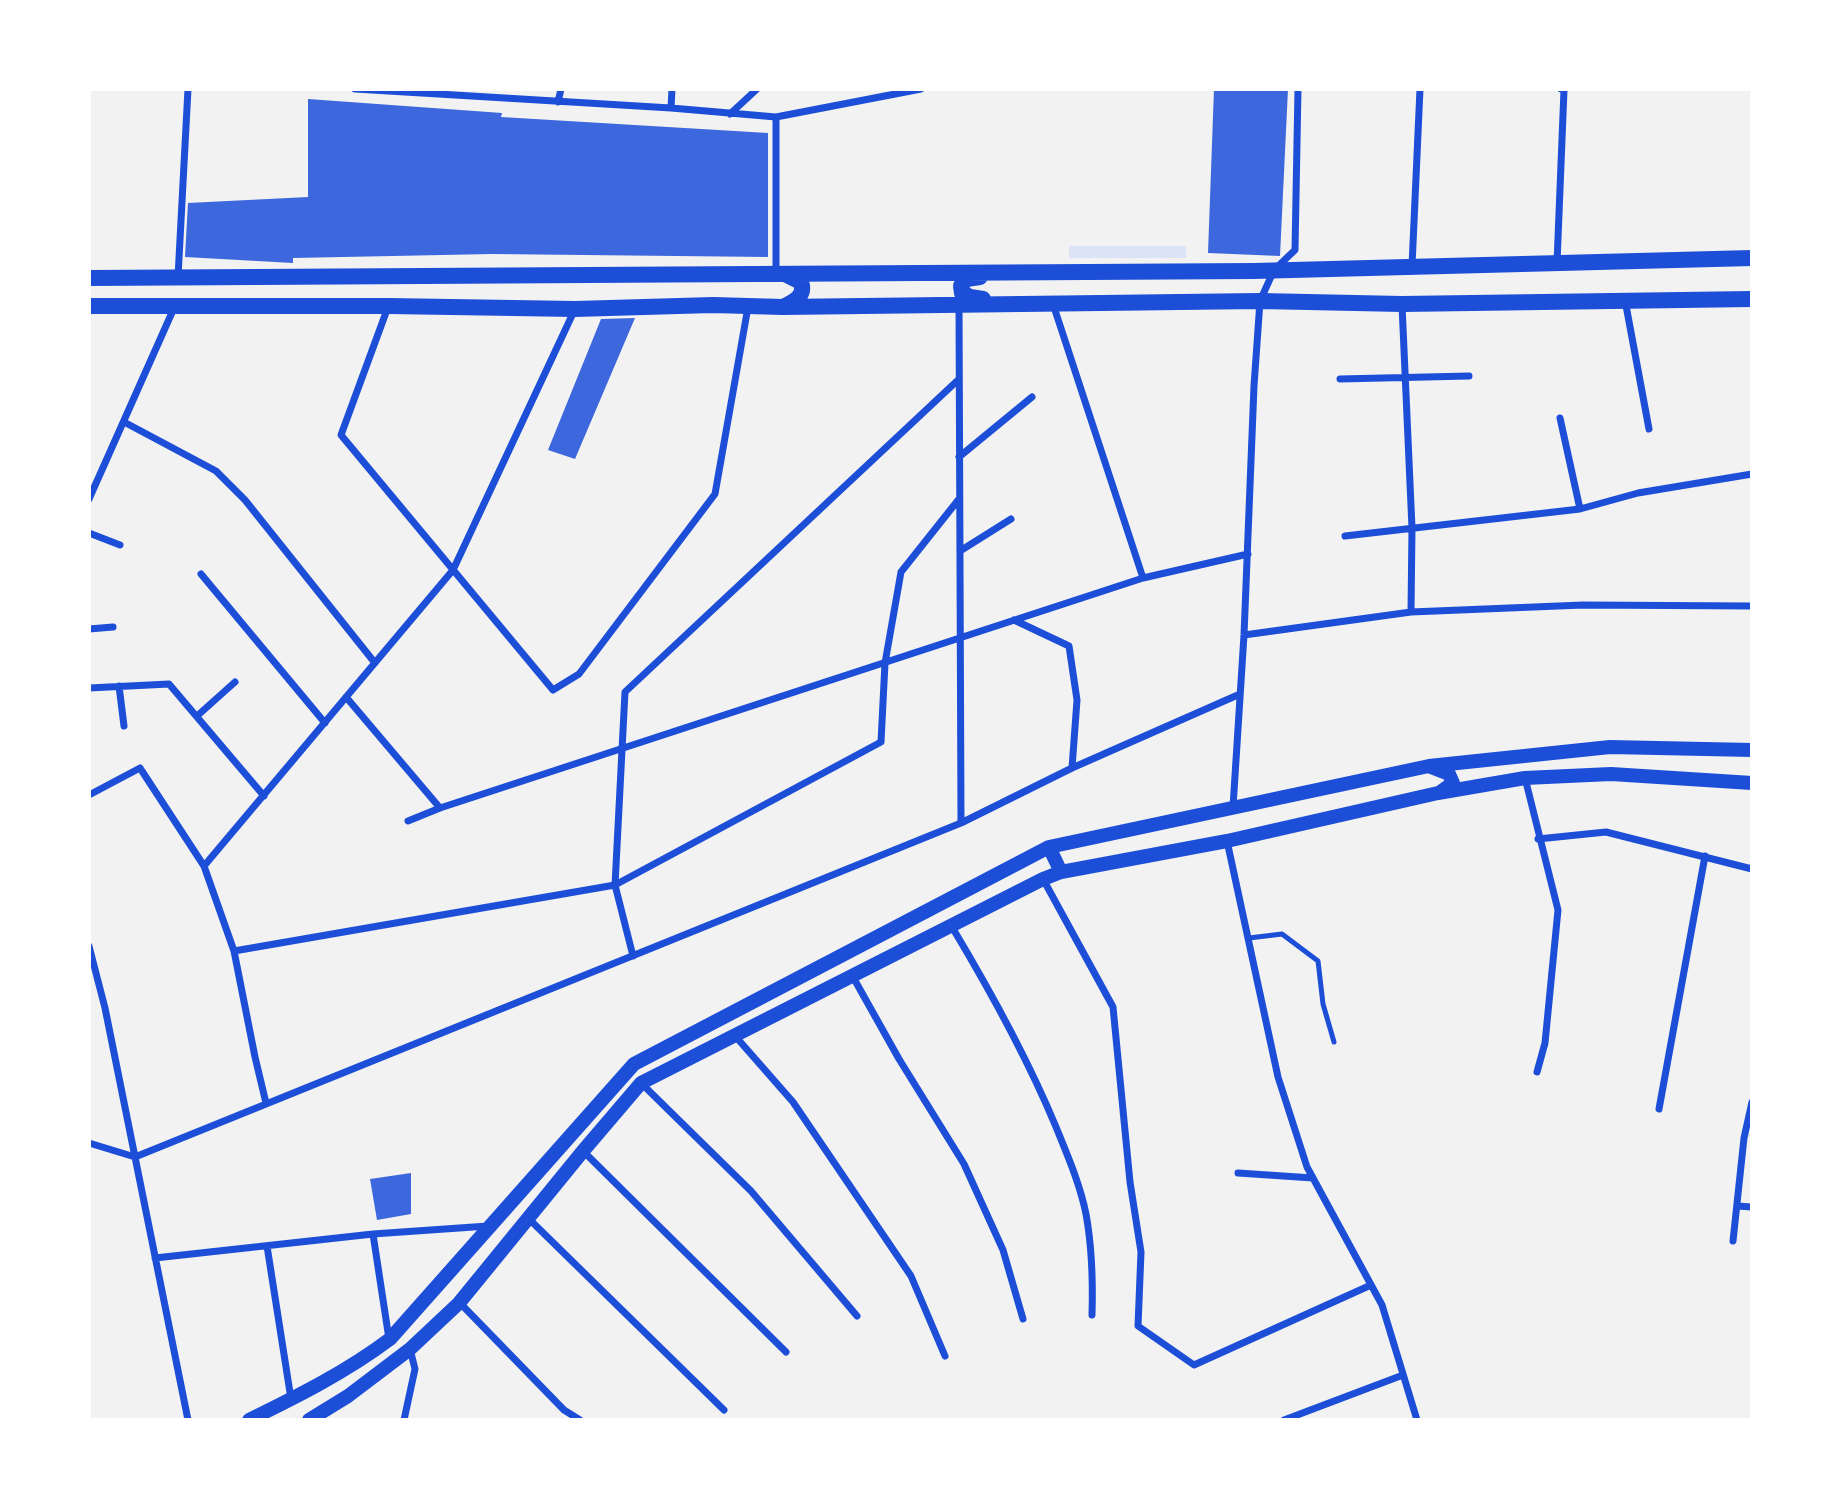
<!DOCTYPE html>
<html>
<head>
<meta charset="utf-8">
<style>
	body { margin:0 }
	#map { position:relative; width:1841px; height:1509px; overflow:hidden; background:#f2f2f2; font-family:"Golos Text",sans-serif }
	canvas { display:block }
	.frame { position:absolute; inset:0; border:91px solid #fff; pointer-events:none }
</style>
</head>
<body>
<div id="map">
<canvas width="1841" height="1509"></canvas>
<div class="frame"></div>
</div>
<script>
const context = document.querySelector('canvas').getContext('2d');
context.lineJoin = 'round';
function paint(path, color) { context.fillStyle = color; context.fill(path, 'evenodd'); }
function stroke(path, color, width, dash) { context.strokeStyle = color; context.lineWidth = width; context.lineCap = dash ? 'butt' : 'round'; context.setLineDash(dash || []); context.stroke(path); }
paint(new Path2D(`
	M 1069,246 L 1186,246 L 1186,258 L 1069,258 Z`), '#dbe4f7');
paint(new Path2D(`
	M 1214,89 L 1288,89 L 1280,256 L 1208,253 Z
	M 308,99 L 502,113 L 501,117 L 768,133 L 768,257 L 492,254 L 293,258 L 293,263 L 185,257 L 188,203 L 308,197 Z
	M 635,318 L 575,459 L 548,450 L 601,319 Z
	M 411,1173 L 411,1214 L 377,1220 L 370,1179 Z`), '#3d67dc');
stroke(new Path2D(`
	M 1249,938 L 1282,934 L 1318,961 L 1323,1004 L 1334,1042`), '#1d4ed8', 5);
stroke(new Path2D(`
	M 355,89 L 671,108 L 776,117 L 921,89
	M 558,102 L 561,89
	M 671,108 L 672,89
	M 730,114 L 757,89
	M 776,117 L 776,272
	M 1557,263 L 1564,90 L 1561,89
	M 1412,266 L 1420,89
	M 178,277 L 188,89
	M 1625,300 L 1649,429
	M 1053,304 L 1143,578
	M 959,305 L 961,823
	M 1402,305 L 1412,528 L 1411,612
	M 388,307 L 341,435 L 553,690 L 579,674 L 715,494 L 748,307
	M 1340,379 L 1469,376
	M 124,422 L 216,471 L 245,500 L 375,663
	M 959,457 L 1032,397
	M 89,499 L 174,308
	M 1580,509 L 1638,493 L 1752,474
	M 89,533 L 120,545
	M 1345,536 L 1580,509 L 1560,418
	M 960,551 L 1011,519
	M 201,574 L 325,723
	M 1014,620 L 1069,646 L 1077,700 L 1072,768
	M 89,629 L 113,627
	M 1244,635 L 1411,612 L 1583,605 L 1752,606
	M 119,686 L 124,726
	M 89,688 L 169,684 L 264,796
	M 346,697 L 440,808
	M 197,716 L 235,682
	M 1525,778 L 1558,910 L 1545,1043 L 1537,1072
	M 89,795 L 140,768 L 204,866 L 234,951 L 255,1057 L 266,1103
	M 1233,807 L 1244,635 L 1254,386 L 1260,301 L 1274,270 L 1295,250 L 1298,89
	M 408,821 L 440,808 L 1143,578 L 1248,554
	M 1538,839 L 1606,832 L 1752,869
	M 1227,841 L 1278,1077 L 1307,1167 L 1382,1305 L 1417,1420
	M 204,866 L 453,570 L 575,309
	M 1043,879 L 1113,1007 L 1130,1182 L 1141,1252 L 1138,1326 L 1194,1365 L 1371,1285
	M 952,927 C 991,992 1027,1057 1056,1127 C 1067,1154 1080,1184 1086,1214 C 1092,1247 1093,1282 1092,1315
	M 89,946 L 105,1008 L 188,1420
	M 234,951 L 615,885 L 881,742 L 885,663 L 901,572 L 959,499
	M 633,956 L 615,885 L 625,692 L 958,380
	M 853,977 L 899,1059 L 964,1164 L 1003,1250 L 1023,1319
	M 736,1037 L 793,1102 L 911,1276 L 945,1356
	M 641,1083 L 751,1191 L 857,1316
	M 1659,1109 L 1705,856
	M 89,1143 L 135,1157 L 961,823 L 1072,768 L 1240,694
	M 583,1151 L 786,1352
	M 1238,1173 L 1313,1178
	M 1737,1206 L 1752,1207
	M 528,1218 L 724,1410
	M 373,1234 L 389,1339
	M 1733,1241 L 1744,1138 L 1752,1102
	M 267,1246 L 291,1399
	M 155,1258 L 373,1234 L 488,1226
	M 460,1303 L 564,1410 L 580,1420
	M 404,1420 L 415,1369 L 410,1349
	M 1284,1420 L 1403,1375`), '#1d4ed8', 7);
stroke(new Path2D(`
	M 1431,767 L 1449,774 L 1453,783 L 1439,793
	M 1049,847 L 1061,872
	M 249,1420 C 298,1396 346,1372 390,1339 L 634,1064 L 1049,847 L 1429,766 L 1610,747 L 1752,750
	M 309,1420 L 348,1396 L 410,1349 L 459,1303 L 583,1151 L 641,1083 L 1043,879 L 1061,872 L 1227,841 L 1438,793 L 1525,778 L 1611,774 L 1752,783`), '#1d4ed8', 14);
stroke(new Path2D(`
	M 980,277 L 966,279 L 961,286 L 962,293 L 970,297 L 983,299
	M 89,278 L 1254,271 L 1752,258
	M 89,306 L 389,306 L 575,309 L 713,305 L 783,307 L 1260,301 L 1402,304 L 1752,299
	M 783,307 C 794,302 806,296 801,282 L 785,274`), '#1d4ed8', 16);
</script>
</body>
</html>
